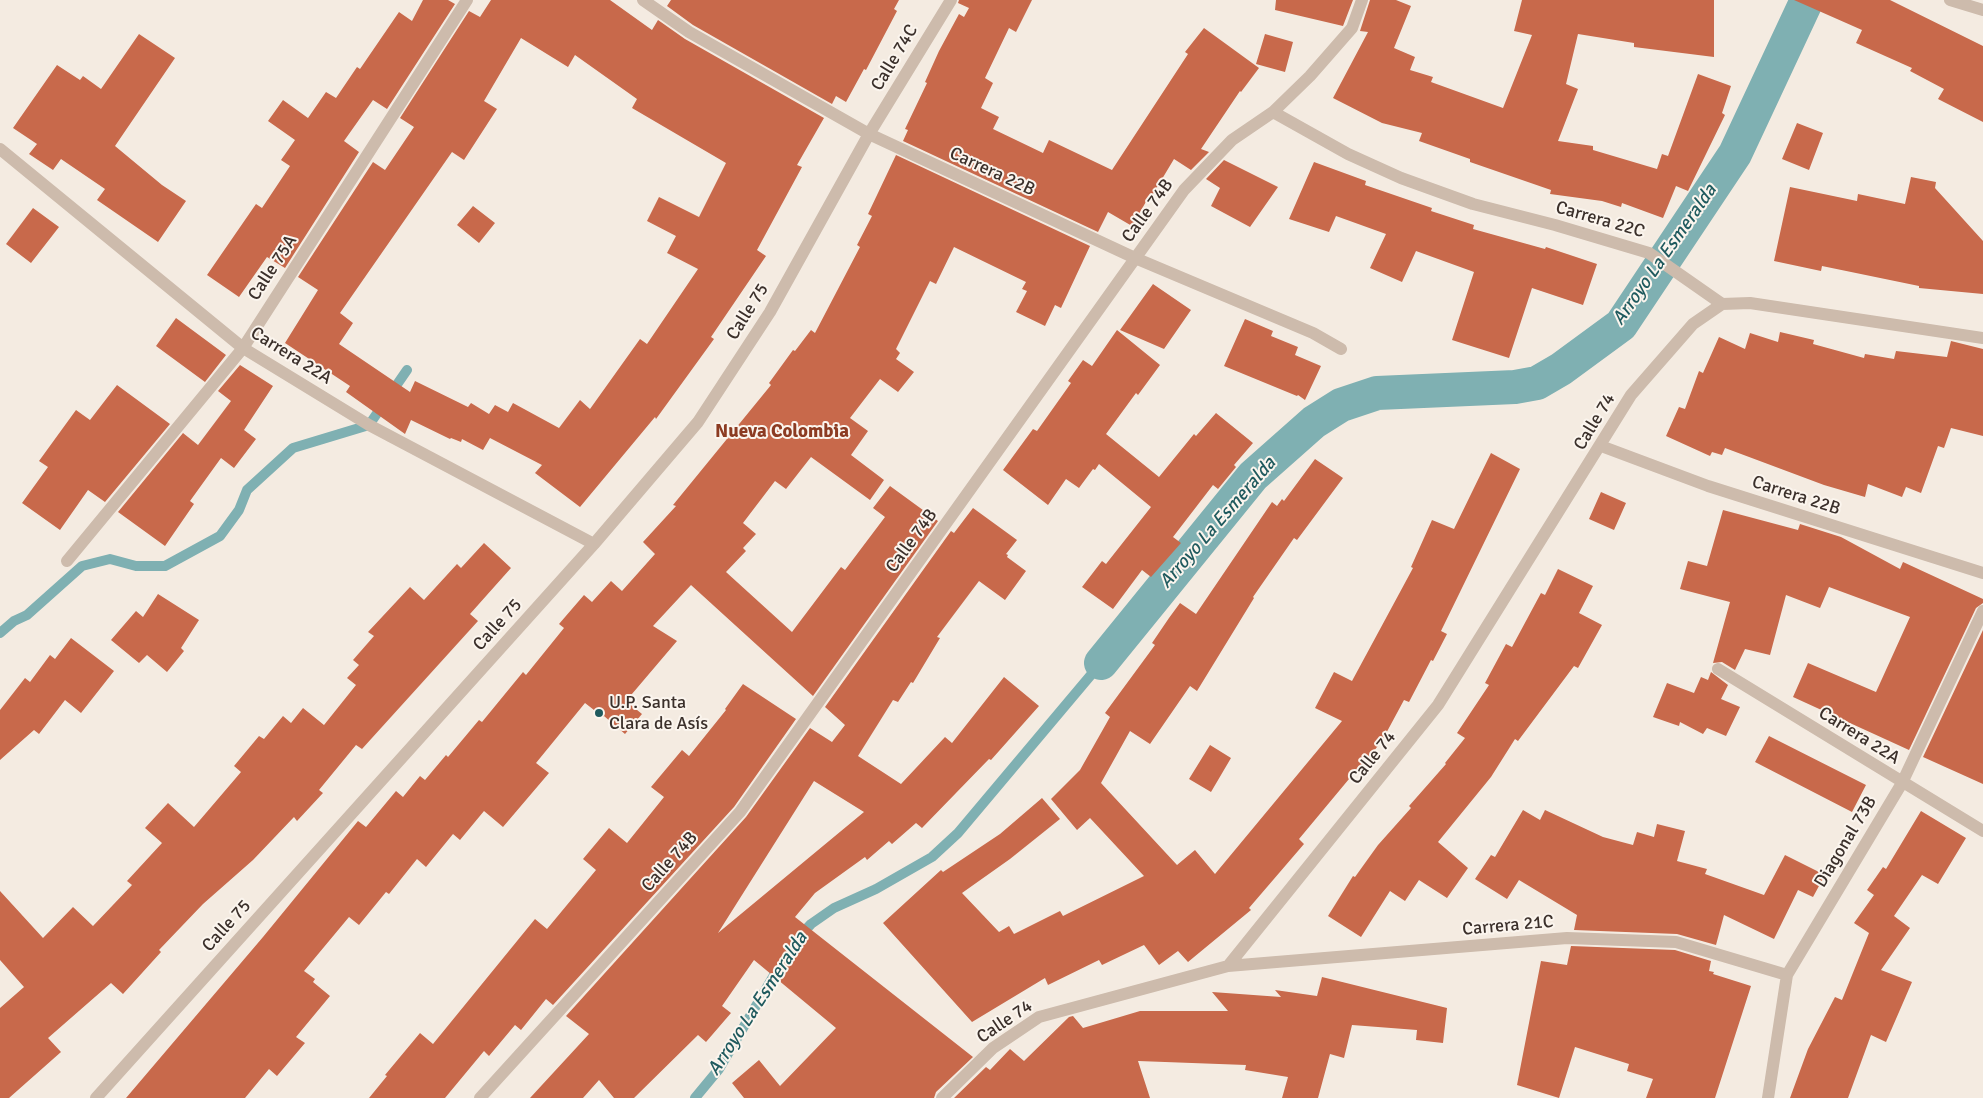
<!DOCTYPE html>
<html>
<head>
<meta charset="utf-8">
<style>
	body { margin:0 }
	canvas { display:block; background:#f4ebe1 }
</style>
</head>
<body>
<canvas width="1983" height="1098"></canvas>
<script>
const context = document.querySelector('canvas').getContext('2d');
context.lineJoin = 'round';
function stroke(path, color, width, dash) { context.strokeStyle = color; context.lineWidth = width; context.lineCap = dash ? 'butt' : 'round'; context.setLineDash(dash || []); context.stroke(path); }
function paint(path, color) { context.fillStyle = color; context.fill(path, 'evenodd'); }
function label(font, color, halo, rows, align = 'center') {
  context.font = font + ' Signika,sans-serif'; context.lineWidth = 4; context.setLineDash([]); context.textBaseline = 'middle'; context.strokeStyle = halo; context.fillStyle = color; for (const [text, x, y, turn = 0] of rows) {
    context.save(); context.translate(x, y); context.rotate((+turn || 0) * Math.PI / 180); context.textAlign = isNaN(turn) ? turn : align; if (halo) context.strokeText(text, 0, 0); context.fillText(text, 0, 0); context.restore();
  }
}
stroke(new Path2D(`
	M 0,633 L 14,621 L 27,615 L 82,566 L 110,559 L 136,566 L 165,566 L 220,536 L 239,510 L 247,490 L 293,448 L 369,425 L 407,370
	M 799,937 L 811,924 L 834,908 L 876,889 L 932,857 L 958,833 L 1101,663
	M 695,1098 L 719,1069 L 780,965`), '#7fb0b2', 10);
stroke(new Path2D(`
	M 1101,663 L 1253,476 L 1314,422 L 1341,405 L 1377,393 L 1515,387 L 1537,383 L 1561,369 L 1621,325 L 1735,154 L 1807,0`), '#7fb0b2', 34);
paint(new Path2D(`
	M 423,0 L 448,0 L 455,4 L 387,109 L 373,100 L 344,141 L 359,152 L 285,268 L 267,257 L 239,297 L 207,275 L 256,204 L 262,208 L 290,166 L 281,160 L 295,140 L 268,121 L 283,100 L 308,118 L 326,92 L 336,98 L 357,67 L 360,69 L 399,12 L 412,21 Z
	M 491,0 L 610,0 L 652,30 L 658,20 L 685,39 L 824,118 L 797,165 L 802,167 L 757,250 L 766,256 L 711,337 L 714,339 L 656,419 L 655,417 L 580,507 L 535,473 L 542,465 L 490,438 L 483,450 L 462,439 L 461,442 L 451,438 L 450,439 L 411,420 L 405,434 L 346,392 L 350,386 L 285,343 L 318,290 L 298,277 L 373,162 L 385,170 L 414,127 L 400,118 L 469,11 L 480,17 ZM 521,38 L 568,67 L 575,55 L 637,99 L 632,108 L 726,163 L 699,217 L 659,197 L 647,221 L 676,236 L 667,253 L 698,269 L 647,344 L 640,339 L 590,409 L 580,400 L 559,428 L 513,403 L 508,412 L 495,405 L 489,414 L 471,403 L 468,407 L 415,381 L 410,392 L 339,344 L 353,323 L 340,313 L 452,152 L 464,160 L 497,109 L 484,101 Z
	M 671,0 L 899,0 L 894,9 L 897,11 L 866,70 L 864,69 L 846,102 L 836,96 L 832,104 L 693,25 L 667,6 Z
	M 959,0 L 1032,0 L 1016,32 L 1009,28 L 985,78 L 993,83 L 981,108 L 999,117 L 993,129 L 1043,153 L 1049,140 L 1112,170 L 1188,54 L 1185,52 L 1204,28 L 1259,68 L 1241,92 L 1240,91 L 1201,149 L 1209,152 L 1191,170 L 1174,159 L 1153,194 L 1151,193 L 1132,226 L 1108,212 L 1098,232 L 903,141 L 908,130 L 905,129 L 927,83 L 925,82 L 939,51 L 959,14 L 964,17 L 969,8 L 958,3 Z
	M 1276,0 L 1353,0 L 1343,26 L 1275,10 Z
	M 1370,0 L 1396,0 L 1411,6 L 1394,48 L 1415,57 L 1410,70 L 1433,77 L 1431,82 L 1503,108 L 1532,35 L 1514,31 L 1522,0 L 1714,0 L 1714,57 L 1634,47 L 1634,43 L 1578,34 L 1566,84 L 1578,89 L 1558,141 L 1593,146 L 1593,150 L 1657,169 L 1662,154 L 1668,156 L 1698,74 L 1731,86 L 1722,113 L 1725,115 L 1688,191 L 1676,186 L 1663,218 L 1622,203 L 1621,207 L 1602,201 L 1550,194 L 1551,190 L 1470,162 L 1470,159 L 1419,141 L 1422,133 L 1382,123 L 1333,98 L 1368,32 L 1360,31 Z
	M 1794,0 L 1890,0 L 1983,46 L 1983,122 L 1938,99 L 1944,89 L 1910,71 L 1912,68 L 1856,43 L 1862,30 Z
	M 139,34 L 175,58 L 115,146 L 162,185 L 186,201 L 158,242 L 97,200 L 105,189 L 61,159 L 53,170 L 29,154 L 37,144 L 13,128 L 57,65 L 80,80 L 83,76 L 101,89 Z
	M 1265,34 L 1293,42 L 1285,72 L 1256,64 Z
	M 1797,123 L 1823,133 L 1809,170 L 1782,159 Z
	M 896,155 L 1090,246 L 1061,308 L 1055,305 L 1045,326 L 1016,312 L 1027,291 L 1022,289 L 1026,282 L 954,247 L 936,284 L 930,281 L 896,349 L 900,353 L 896,359 L 914,372 L 898,392 L 880,379 L 850,418 L 868,431 L 851,455 L 884,480 L 870,500 L 811,457 L 786,489 L 775,481 L 743,523 L 756,534 L 743,548 L 746,551 L 726,572 L 792,632 L 841,567 L 845,570 L 885,517 L 873,508 L 890,486 L 938,521 L 813,696 L 691,585 L 653,626 L 677,641 L 626,701 L 642,714 L 625,734 L 604,716 L 603,717 L 585,703 L 536,763 L 549,773 L 503,827 L 484,811 L 460,840 L 453,834 L 426,867 L 417,859 L 389,894 L 386,892 L 359,925 L 349,917 L 304,971 L 315,979 L 313,982 L 330,996 L 296,1037 L 305,1043 L 277,1076 L 269,1069 L 245,1098 L 126,1098 L 263,937 L 358,821 L 366,827 L 396,791 L 403,797 L 420,776 L 425,780 L 446,755 L 448,757 L 479,720 L 482,722 L 523,672 L 526,675 L 564,628 L 559,624 L 584,595 L 592,602 L 611,581 L 622,591 L 655,554 L 643,542 L 676,506 L 673,505 L 771,385 L 769,383 L 793,350 L 795,351 L 811,330 L 815,333 L 860,247 L 857,245 L 872,216 L 868,214 Z
	M 1224,160 L 1278,187 L 1250,227 L 1211,206 L 1220,188 L 1206,179 Z
	M 1314,162 L 1366,181 L 1365,185 L 1432,208 L 1431,211 L 1474,225 L 1473,229 L 1545,249 L 1546,247 L 1597,264 L 1583,305 L 1532,288 L 1509,358 L 1452,340 L 1474,272 L 1416,251 L 1402,282 L 1370,268 L 1386,234 L 1336,216 L 1329,232 L 1289,219 Z
	M 1911,177 L 1936,182 L 1935,188 L 1983,241 L 1983,294 L 1919,288 L 1919,286 L 1822,266 L 1821,271 L 1774,261 L 1790,187 L 1857,201 L 1858,194 L 1905,204 Z
	M 473,206 L 495,223 L 479,243 L 457,225 Z
	M 33,208 L 59,227 L 31,263 L 6,244 Z
	M 1153,284 L 1191,310 L 1164,349 L 1120,330 Z
	M 176,318 L 226,355 L 205,382 L 156,346 Z
	M 1245,319 L 1273,331 L 1271,336 L 1298,347 L 1295,355 L 1321,366 L 1305,400 L 1298,395 L 1297,396 L 1224,366 Z
	M 1117,330 L 1160,365 L 1138,395 L 1136,393 L 1106,434 L 1159,477 L 1194,434 L 1196,436 L 1216,413 L 1253,443 L 1234,465 L 1236,467 L 1218,489 L 1213,485 L 1173,537 L 1181,543 L 1151,577 L 1142,570 L 1113,609 L 1082,587 L 1102,561 L 1106,564 L 1151,507 L 1099,464 L 1095,470 L 1093,469 L 1079,488 L 1066,479 L 1048,505 L 1003,470 L 1033,429 L 1037,431 L 1071,383 L 1068,381 L 1083,360 L 1092,366 Z
	M 1780,332 L 1814,340 L 1813,344 L 1864,358 L 1865,354 L 1894,359 L 1896,351 L 1947,357 L 1951,341 L 1983,349 L 1983,436 L 1951,428 L 1944,448 L 1938,446 L 1921,493 L 1906,487 L 1902,497 L 1868,484 L 1865,497 L 1824,485 L 1725,448 L 1722,455 L 1712,452 L 1710,456 L 1666,436 L 1679,407 L 1685,409 L 1699,371 L 1703,373 L 1719,337 L 1745,349 L 1750,333 L 1778,342 Z
	M 240,365 L 273,386 L 244,430 L 256,439 L 234,468 L 221,458 L 190,501 L 194,504 L 165,546 L 118,512 L 183,433 L 198,445 L 231,401 L 218,391 Z
	M 117,385 L 170,424 L 105,502 L 88,490 L 60,530 L 22,503 L 48,467 L 39,461 L 76,410 L 90,420 Z
	M 1491,453 L 1520,469 L 1441,631 L 1447,634 L 1433,661 L 1431,660 L 1409,702 L 1404,700 L 1383,739 L 1356,775 L 1354,773 L 1299,839 L 1304,844 L 1249,908 L 1251,910 L 1188,962 L 1178,951 L 1159,965 L 1144,945 L 1102,965 L 1099,960 L 1048,985 L 1045,978 L 972,1022 L 883,923 L 941,870 L 943,872 L 1000,834 L 1042,798 L 1060,819 L 1010,859 L 962,893 L 999,932 L 1009,926 L 1014,934 L 1060,911 L 1063,916 L 1144,876 L 1090,818 L 1077,830 L 1051,799 L 1080,770 L 1110,717 L 1105,713 L 1155,645 L 1152,643 L 1169,618 L 1180,603 L 1196,614 L 1272,502 L 1277,506 L 1282,499 L 1284,501 L 1315,459 L 1343,478 L 1297,540 L 1294,538 L 1253,597 L 1254,598 L 1197,691 L 1190,686 L 1150,744 L 1130,731 L 1101,783 L 1177,865 L 1195,850 L 1215,874 L 1342,721 L 1315,708 L 1334,672 L 1352,681 L 1413,568 L 1411,567 L 1432,520 L 1454,529 Z
	M 1601,492 L 1626,503 L 1614,530 L 1589,519 Z
	M 973,508 L 1017,540 L 1006,554 L 1008,555 L 1007,557 L 1026,571 L 1005,600 L 979,581 L 937,637 L 940,638 L 913,683 L 911,682 L 898,702 L 893,700 L 858,756 L 901,784 L 945,737 L 952,743 L 1004,677 L 1039,706 L 991,760 L 989,759 L 922,828 L 916,823 L 892,844 L 889,841 L 867,860 L 865,857 L 815,893 L 795,917 L 973,1057 L 936,1092 L 934,1098 L 744,1098 L 732,1083 L 759,1060 L 780,1086 L 836,1028 L 754,960 L 722,1006 L 731,1013 L 706,1042 L 698,1035 L 634,1098 L 614,1098 L 599,1080 L 583,1098 L 530,1098 L 589,1034 L 566,1016 L 746,817 L 810,728 L 832,742 L 845,725 L 825,707 L 951,531 L 954,533 ZM 814,781 L 864,812 L 718,933 Z
	M 1723,510 L 1798,530 L 1800,524 L 1841,537 L 1900,569 L 1903,562 L 1983,599 L 1983,603 L 1976,608 L 1909,750 L 1793,697 L 1808,663 L 1876,692 L 1910,617 L 1829,587 L 1820,608 L 1786,595 L 1770,655 L 1745,649 L 1735,670 L 1722,662 L 1713,663 L 1730,602 L 1680,589 L 1688,561 L 1707,566 Z
	M 484,543 L 511,568 L 470,614 L 478,621 L 362,749 L 356,745 L 319,790 L 323,793 L 297,821 L 294,817 L 253,860 L 203,904 L 159,950 L 161,952 L 123,994 L 111,983 L 48,1038 L 61,1052 L 9,1098 L 0,1098 L 0,1008 L 24,987 L 0,960 L 0,891 L 43,938 L 73,907 L 93,926 L 132,885 L 127,881 L 162,843 L 145,828 L 168,803 L 194,827 L 241,772 L 234,766 L 259,736 L 264,739 L 283,716 L 291,723 L 303,708 L 324,725 L 356,685 L 347,678 L 359,665 L 353,660 L 374,636 L 368,632 L 410,587 L 424,600 L 457,564 L 461,568 Z
	M 1558,569 L 1593,586 L 1579,613 L 1602,625 L 1578,668 L 1574,666 L 1518,741 L 1515,739 L 1491,777 L 1438,842 L 1468,868 L 1447,898 L 1419,880 L 1405,901 L 1390,891 L 1361,937 L 1328,916 L 1353,876 L 1355,877 L 1378,845 L 1411,808 L 1409,806 L 1446,764 L 1445,763 L 1465,738 L 1457,733 L 1489,685 L 1485,683 L 1506,644 L 1512,647 L 1541,593 L 1545,595 Z
	M 158,594 L 199,620 L 181,648 L 184,651 L 167,672 L 147,655 L 139,663 L 111,640 L 136,611 L 143,617 Z
	M 1983,630 L 1983,784 L 1923,757 Z
	M 71,638 L 114,671 L 81,713 L 65,700 L 39,734 L 34,730 L 0,760 L 0,710 L 25,678 L 30,682 L 50,655 L 55,659 Z
	M 1711,672 L 1728,685 L 1721,699 L 1740,707 L 1726,736 L 1707,728 L 1703,734 L 1680,722 L 1679,726 L 1653,717 L 1667,683 L 1694,693 L 1701,677 L 1708,680 Z
	M 743,684 L 796,719 L 734,807 L 553,1005 L 546,999 L 521,1030 L 515,1025 L 489,1056 L 484,1051 L 445,1098 L 369,1098 L 387,1076 L 385,1075 L 420,1033 L 433,1044 L 535,919 L 547,929 L 596,870 L 583,859 L 609,828 L 627,843 L 664,797 L 651,787 L 682,750 L 689,756 L 726,710 L 725,709 Z
	M 1769,736 L 1866,785 L 1852,812 L 1755,762 Z
	M 1210,745 L 1231,758 L 1211,792 L 1189,779 Z
	M 1523,810 L 1540,820 L 1545,810 L 1603,837 L 1633,845 L 1637,832 L 1654,837 L 1657,824 L 1685,831 L 1677,861 L 1707,869 L 1705,874 L 1764,895 L 1785,855 L 1825,875 L 1813,897 L 1798,890 L 1774,939 L 1724,915 L 1716,945 L 1677,934 L 1574,930 L 1577,915 L 1519,880 L 1507,899 L 1475,879 L 1491,855 L 1495,857 Z
	M 1921,811 L 1966,838 L 1938,884 L 1922,875 L 1894,916 L 1910,928 L 1881,970 L 1912,982 L 1886,1042 L 1871,1035 L 1848,1098 L 1790,1098 L 1808,1049 L 1835,997 L 1842,1000 L 1869,933 L 1854,923 L 1874,895 L 1867,890 L 1883,867 L 1886,869 Z
	M 1571,946 L 1675,950 L 1711,961 L 1709,971 L 1714,972 L 1713,974 L 1751,986 L 1715,1098 L 1646,1098 L 1653,1079 L 1627,1071 L 1629,1064 L 1575,1047 L 1559,1098 L 1517,1085 L 1541,961 L 1567,965 Z
	M 1322,977 L 1447,1008 L 1443,1043 L 1416,1040 L 1417,1030 L 1352,1025 L 1344,1058 L 1330,1054 L 1318,1098 L 1282,1098 L 1288,1077 L 1245,1070 L 1246,1065 L 1138,1061 L 1150,1098 L 954,1098 L 986,1067 L 990,1070 L 1010,1049 L 1024,1061 L 1069,1017 L 1073,1016 L 1083,1028 L 1140,1011 L 1228,1011 L 1212,992 L 1281,997 L 1275,990 L 1317,996 Z`), '#c8694b');
stroke(new Path2D(`
	M 643,0 L 689,32 L 869,134 L 1135,258 L 1313,333 L 1341,349
	M 1950,0 L 1983,10
	M 1273,112 L 1348,154 L 1401,178 L 1473,204 L 1555,225 L 1649,253 L 1722,304 L 1750,303 L 1983,338
	M 0,149 L 243,348 L 369,425 L 594,544
	M 1601,446 L 1708,486 L 1983,573
	M 67,561 L 243,348 L 467,0
	M 1718,669 L 1983,831
	M 1228,966 L 1567,938 L 1676,942 L 1787,975
	M 96,1098 L 594,544 L 698,422 L 770,312 L 869,134 L 951,0
	M 480,1098 L 740,812 L 1184,190 L 1232,140 L 1273,112 L 1310,76 L 1352,28 L 1362,0
	M 942,1098 L 993,1048 L 1039,1017 L 1228,966 L 1438,705 L 1631,395 L 1693,324 L 1722,304
	M 1768,1098 L 1787,975 L 1902,783 L 1983,611`), '#cdbbac', 12);
for (const [x, y, r, color] of [
	[599,713,5,"#1f5a5e"]
]) { const dot = new Path2D(); dot.arc(x, y, r, 0, 2 * Math.PI); context.fillStyle = color; context.fill(dot); stroke(dot, '#fbf5ee', 2); }
label('18px', '#3b302b', '#fbf5ee', [
	["Calle 74C",895,58,-59],
	["Carrera 22B",992,172,25],
	["Calle 74B",1148,211,-54],
	["Carrera 22C",1600,220,16],
	["Calle 75A",273,268,-57],
	["Calle 75",748,312,-58],
	["Carrera 22A",291,356,32],
	["Calle 74",1595,422,-59],
	["Carrera 22B",1796,496,18],
	["Calle 74B",912,541,-54],
	["Calle 75",498,625,-48],
	["Carrera 22A",1859,736,32],
	["Calle 74",1373,758,-51],
	["Diagonal 73B",1846,842,-59],
	["Calle 74B",670,862,-48],
	["Calle 75",227,926,-48],
	["Carrera 21C",1508,926,-5],
	["Calle 74",1005,1022,-34]
]);
label('18px', '#3b302b', '#fbf5ee', [
	["U.P. Santa",609,703],
	["Clara de Asís",609,724]
], 'left');
label('italic 19px', '#1f5a5e', '#fbf5ee', [
	["Arroyo La Esmeralda",1665,255,-55],
	["Arroyo La Esmeralda",1218,523,-49],
	["Arroyo La Esmeralda",758,1004,-57]
]);
label('bold 19px', '#8c3b22', '#fbf5ee', [
	["Nueva Colombia",782,432]
]);
</script>
</body>
</html>
